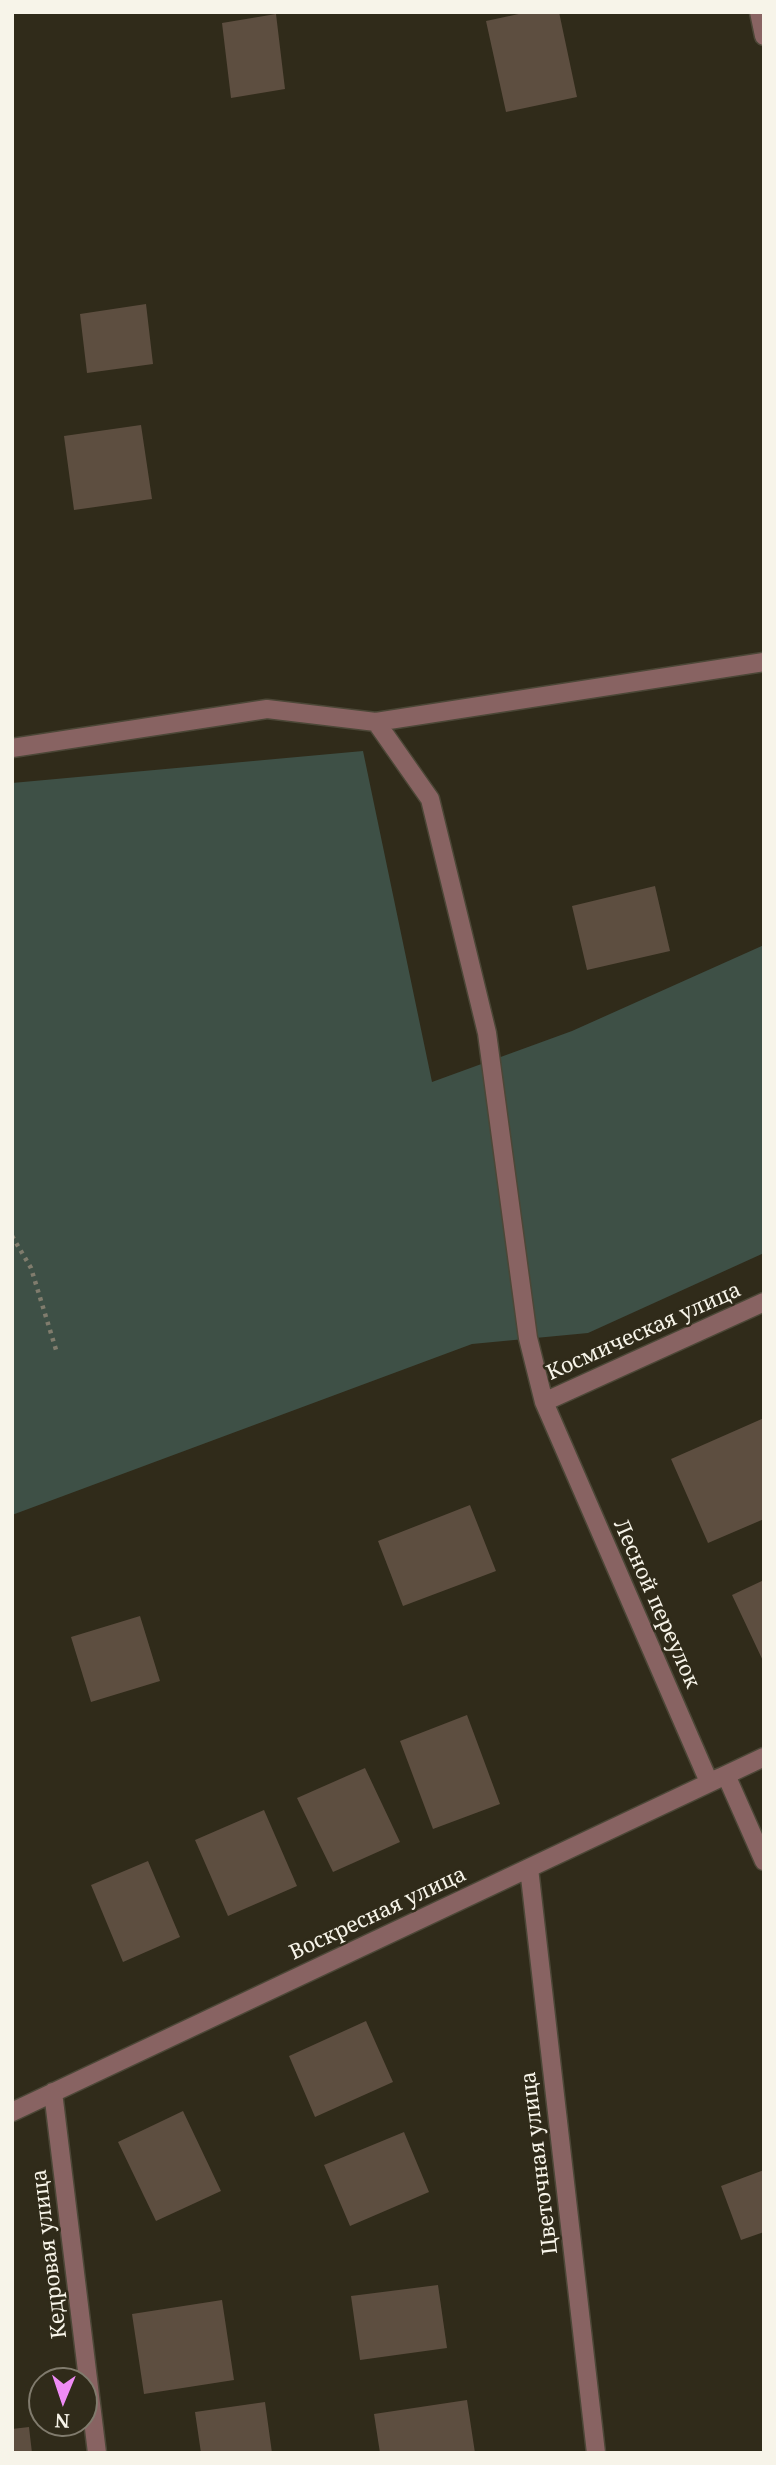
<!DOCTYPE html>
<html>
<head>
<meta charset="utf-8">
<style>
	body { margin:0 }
	#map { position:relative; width:776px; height:2465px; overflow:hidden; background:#302b1a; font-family:"Noto Serif",serif }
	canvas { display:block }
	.frame { position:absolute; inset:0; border:14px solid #f7f4e9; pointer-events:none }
	.north { position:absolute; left:28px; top:2367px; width:70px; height:70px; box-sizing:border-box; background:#302b1a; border:2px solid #807b6d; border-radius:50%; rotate:182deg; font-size:19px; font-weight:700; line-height:28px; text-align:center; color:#f7f4e9 }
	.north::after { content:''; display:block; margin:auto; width:24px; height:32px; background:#ef8bf6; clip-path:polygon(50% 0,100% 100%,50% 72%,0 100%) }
</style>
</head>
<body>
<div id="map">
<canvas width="776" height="2465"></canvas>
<div class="frame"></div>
<div class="north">N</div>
</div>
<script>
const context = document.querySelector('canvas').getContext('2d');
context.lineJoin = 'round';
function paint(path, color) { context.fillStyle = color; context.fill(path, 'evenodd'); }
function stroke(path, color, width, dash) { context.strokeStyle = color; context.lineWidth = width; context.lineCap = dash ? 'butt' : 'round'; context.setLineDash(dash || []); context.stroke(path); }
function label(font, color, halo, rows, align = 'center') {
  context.font = font + ' "Noto Serif",serif'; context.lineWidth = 5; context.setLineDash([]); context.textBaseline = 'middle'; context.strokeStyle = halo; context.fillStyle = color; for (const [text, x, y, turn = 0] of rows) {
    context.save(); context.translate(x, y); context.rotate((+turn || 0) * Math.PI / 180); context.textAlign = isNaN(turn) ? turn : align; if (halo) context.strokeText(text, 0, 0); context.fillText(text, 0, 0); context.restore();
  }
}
paint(new Path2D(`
	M 363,751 L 432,1082 L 572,1031 L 764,945 L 764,1253 L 588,1333 L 472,1344 L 12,1515 L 12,783 Z`), '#3e5046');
paint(new Path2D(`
	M 528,12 L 559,12 L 577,97 L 506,112 L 486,21 Z
	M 276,14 L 285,89 L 231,98 L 222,23 Z
	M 146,304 L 153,364 L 87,373 L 80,314 Z
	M 141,425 L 152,499 L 74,510 L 64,436 Z
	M 655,886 L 670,951 L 587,970 L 572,906 Z
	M 764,1418 L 764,1519 L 708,1543 L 671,1459 Z
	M 470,1505 L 496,1571 L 403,1606 L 378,1541 Z
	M 764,1580 L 764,1663 L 732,1595 Z
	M 140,1616 L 160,1681 L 91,1702 L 71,1637 Z
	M 467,1715 L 500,1804 L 433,1829 L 400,1741 Z
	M 365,1768 L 400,1842 L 333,1872 L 297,1798 Z
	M 264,1810 L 297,1886 L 228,1916 L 195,1840 Z
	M 148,1861 L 180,1937 L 123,1962 L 91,1885 Z
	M 366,2021 L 393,2082 L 315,2117 L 289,2056 Z
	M 183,2111 L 221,2191 L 156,2221 L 118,2142 Z
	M 404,2132 L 429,2192 L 350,2226 L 324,2165 Z
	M 764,2170 L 764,2232 L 741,2240 L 721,2186 Z
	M 438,2285 L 447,2348 L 360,2360 L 351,2296 Z
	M 222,2300 L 234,2380 L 144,2394 L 132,2314 Z
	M 467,2400 L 475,2453 L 380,2453 L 374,2414 Z
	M 265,2402 L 272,2453 L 201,2453 L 195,2412 Z
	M 29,2427 L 32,2453 L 12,2453 L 12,2429 Z`), '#5d4e40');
const minor = new Path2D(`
	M 759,12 L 764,36
	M 376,722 L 764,662
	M 12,748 L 267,709 L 376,722 L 430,799 L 487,1033 L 528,1338 L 544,1402 L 709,1782 L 726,1775 L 764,1861
	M 544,1402 L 764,1302
	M 529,1868 L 596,2453
	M 53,2092 L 97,2453
	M 12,2112 L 764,1757`);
stroke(minor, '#4c4737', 21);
stroke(new Path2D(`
	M 12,1236 L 31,1268 L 57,1353`), '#807c6d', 4.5, [3.5, 5]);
stroke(minor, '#886362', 18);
label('21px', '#f7f4e9', '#302b1a', [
	["Космическая улица",644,1332,-24],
	["Лесной переулок",656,1604,66],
	["Воскресная улица",378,1914,-25],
	["Цветочная улица",540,2163,-97],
	["Кедровая улица",50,2254,-97]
]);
</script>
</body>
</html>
